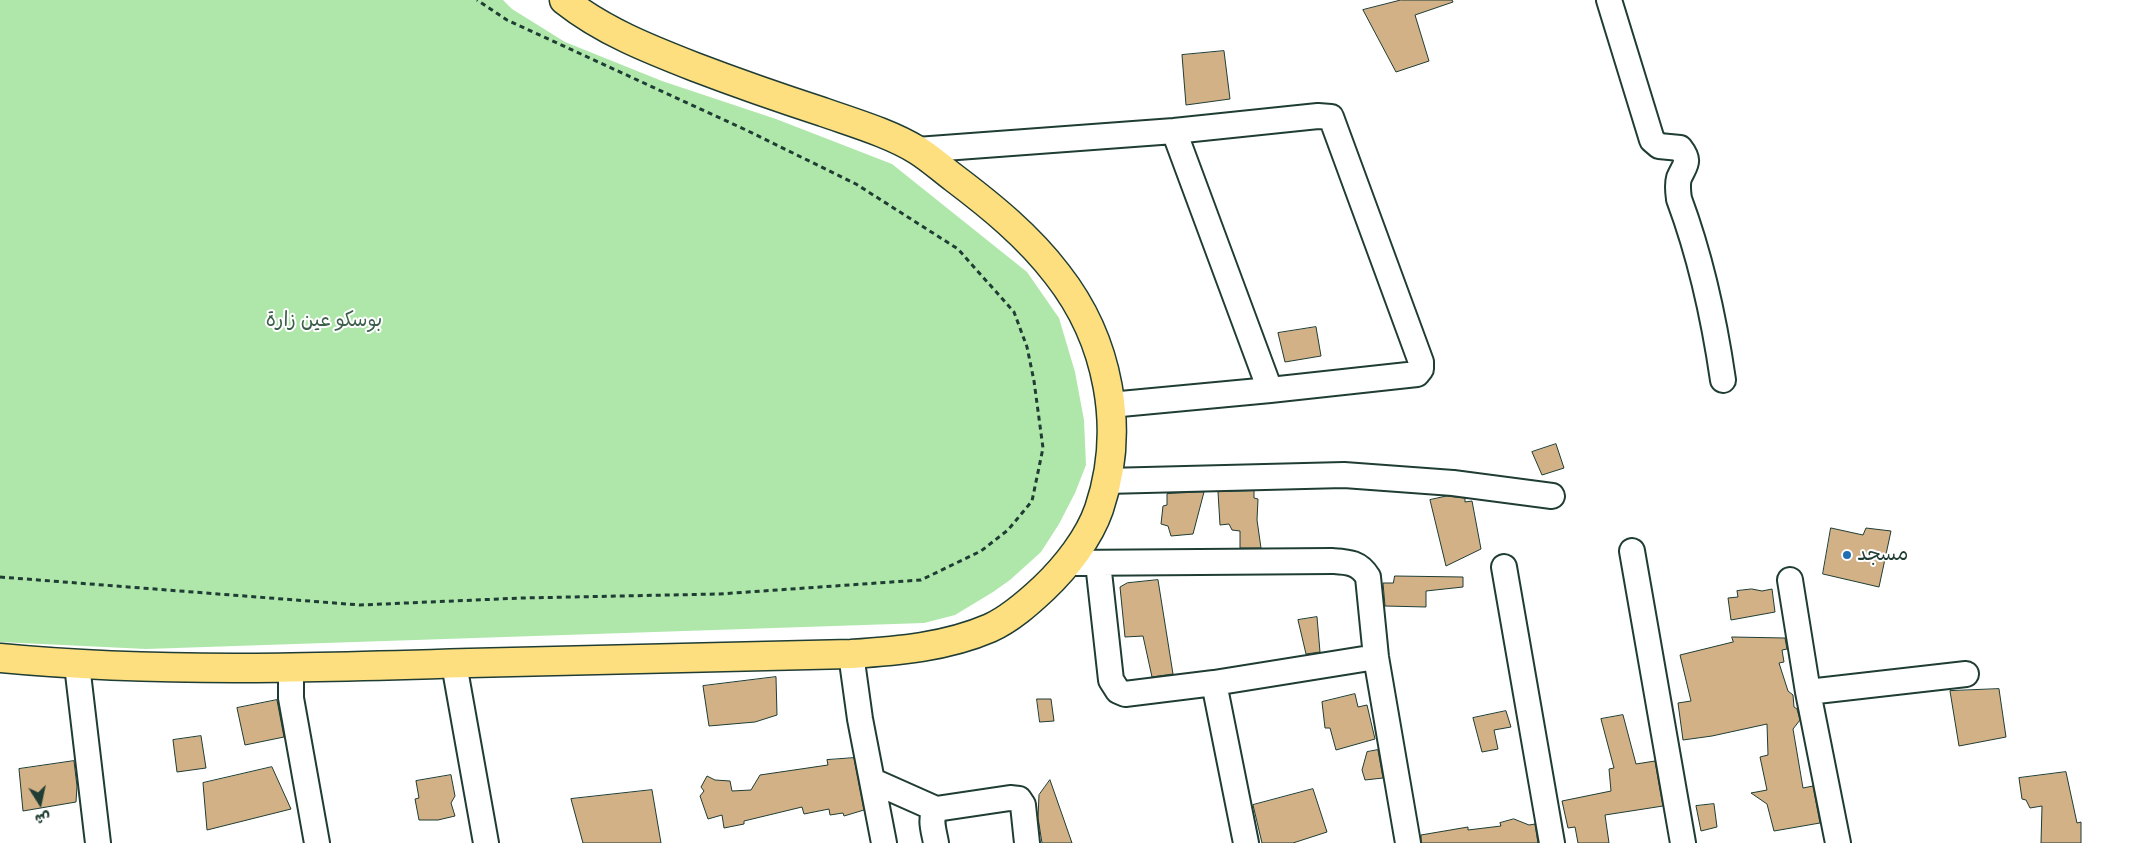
<!DOCTYPE html>
<html>
<head>
<meta charset="utf-8">
<style>
	body { margin:0 }
	#map { position:relative; width:2129px; height:843px; overflow:hidden; background:#fff; font-family:Caveat,"Playpen Sans Arabic",sans-serif }
	canvas { display:block }
	.north { position:absolute; left:15px; top:778px; width:50px; height:50px; -webkit-text-stroke:4px #fff; paint-order:stroke; rotate:170deg; font-size:14px; font-weight:700; line-height:20px; text-align:center; color:#1f3d34 }
	.north::after { content:''; display:block; margin:auto; width:18px; height:22px; background:#1f3d34; clip-path:polygon(50% 0,100% 100%,50% 72%,0 100%) }
</style>
</head>
<body>
<div id="map">
<canvas width="2129" height="843"></canvas>
<div class="north">ش</div>
</div>
<script>
const context = document.querySelector('canvas').getContext('2d');
context.lineJoin = 'round';
function paint(path, color) { context.fillStyle = color; context.fill(path, 'evenodd'); }
function stroke(path, color, width, dash) { context.strokeStyle = color; context.lineWidth = width; context.lineCap = dash ? 'butt' : 'round'; context.setLineDash(dash || []); context.stroke(path); }
function label(font, color, halo, rows, align = 'center') {
  context.font = font + ' Caveat,"Playpen Sans Arabic",sans-serif'; context.lineWidth = 4; context.setLineDash([]); context.textBaseline = 'middle'; context.strokeStyle = halo; context.fillStyle = color; for (const [text, x, y, turn = 0] of rows) {
    context.save(); context.translate(x, y); context.rotate((+turn || 0) * Math.PI / 180); context.textAlign = isNaN(turn) ? turn : align; if (halo) context.strokeText(text, 0, 0); context.fillText(text, 0, 0); context.restore();
  }
}
paint(new Path2D(`
	M 0,0 L 503,0 L 512,9 L 565,42 L 662,81 L 776,119 L 892,164 L 1027,272 L 1059,318 L 1075,372 L 1084,420 L 1086,465 L 1075,493 L 1059,524 L 1041,552 L 1010,580 L 993,592 L 955,615 L 924,623 L 146,649 L 0,642 Z`), '#afe7aa');
const building = new Path2D(`
	M 1401,0 L 1452,0 L 1453,2 L 1415,15 L 1429,61 L 1396,72 L 1363,10 Z
	M 1224,51 L 1230,99 L 1186,105 L 1182,55 Z
	M 1316,327 L 1321,356 L 1285,362 L 1278,333 Z
	M 1556,444 L 1564,468 L 1542,475 L 1532,452 Z
	M 1254,491 L 1254,498 L 1258,499 L 1257,520 L 1261,548 L 1240,548 L 1240,531 L 1232,530 L 1229,524 L 1220,525 L 1218,492 Z
	M 1204,492 L 1193,534 L 1171,536 L 1168,526 L 1161,524 L 1163,506 L 1167,505 L 1167,494 Z
	M 1447,496 L 1465,498 L 1465,502 L 1472,501 L 1481,549 L 1446,566 L 1430,500 Z
	M 1831,528 L 1863,535 L 1866,528 L 1891,531 L 1879,587 L 1823,574 Z
	M 1395,576 L 1463,577 L 1463,587 L 1426,591 L 1426,607 L 1385,606 L 1383,583 L 1393,583 Z
	M 1158,580 L 1173,674 L 1152,677 L 1143,636 L 1125,637 L 1120,587 L 1127,583 Z
	M 1752,589 L 1762,591 L 1772,589 L 1775,612 L 1731,620 L 1728,598 L 1738,597 L 1737,591 Z
	M 1317,617 L 1320,652 L 1306,654 L 1298,620 Z
	M 1732,637 L 1785,638 L 1787,649 L 1782,650 L 1784,662 L 1779,663 L 1788,691 L 1793,695 L 1794,707 L 1797,709 L 1800,720 L 1793,729 L 1803,788 L 1813,786 L 1820,823 L 1774,831 L 1767,804 L 1751,793 L 1767,790 L 1760,757 L 1768,755 L 1767,724 L 1712,736 L 1683,740 L 1678,703 L 1691,701 L 1680,655 L 1733,642 Z
	M 776,677 L 777,715 L 755,722 L 709,726 L 703,686 Z
	M 1999,689 L 2006,737 L 1959,746 L 1950,691 Z
	M 1355,694 L 1358,707 L 1367,705 L 1375,739 L 1336,750 L 1330,728 L 1325,728 L 1322,702 Z
	M 1037,699 L 1051,699 L 1054,721 L 1040,722 Z
	M 277,700 L 284,737 L 245,745 L 237,708 Z
	M 1506,711 L 1511,727 L 1494,730 L 1498,749 L 1482,752 L 1473,718 Z
	M 1623,715 L 1636,764 L 1655,761 L 1663,806 L 1605,815 L 1609,843 L 1578,843 L 1575,827 L 1568,828 L 1562,801 L 1611,791 L 1609,769 L 1614,768 L 1601,719 Z
	M 201,736 L 206,768 L 177,772 L 173,740 Z
	M 1378,750 L 1383,778 L 1365,780 L 1362,770 L 1367,752 Z
	M 854,758 L 864,810 L 844,816 L 843,813 L 830,815 L 829,809 L 804,814 L 802,807 L 744,821 L 744,824 L 724,828 L 722,815 L 708,819 L 700,796 L 704,791 L 701,787 L 707,776 L 715,780 L 730,781 L 732,791 L 751,790 L 760,775 L 828,765 L 827,760 Z
	M 74,761 L 77,786 L 76,802 L 23,811 L 19,769 Z
	M 272,767 L 291,809 L 207,830 L 203,783 Z
	M 2066,772 L 2077,823 L 2081,822 L 2081,843 L 2041,843 L 2042,806 L 2030,808 L 2026,800 L 2022,799 L 2019,778 Z
	M 451,775 L 455,796 L 451,803 L 455,816 L 438,820 L 419,820 L 415,799 L 419,798 L 416,781 Z
	M 1050,780 L 1072,843 L 1042,843 L 1038,818 L 1039,795 Z
	M 1313,789 L 1327,832 L 1293,843 L 1262,843 L 1253,805 Z
	M 652,790 L 661,843 L 583,843 L 571,799 Z
	M 1714,804 L 1717,827 L 1701,831 L 1696,806 Z
	M 1514,819 L 1529,825 L 1535,824 L 1538,843 L 1421,843 L 1421,835 L 1468,827 L 1468,830 L 1501,826 L 1500,823 Z`);
paint(building, '#d3b186');
stroke(building, '#1f3d34', 1);
const minor = new Path2D(`
	M 1609,0 L 1652,140 L 1659,146 L 1680,148 C 1691,162 1685,164 1679,178 C 1677,185 1678,192 1679,199 C 1701,258 1714,318 1723,380
	M 1174,131 L 1270,390
	M 917,150 L 1174,131 L 1318,116 L 1331,117 L 1421,362 L 1421,369 L 1417,374 L 1270,390 L 1110,405
	M 1106,481 L 1344,475 L 1453,483 L 1552,496
	M 1632,551 L 1683,843
	M 1067,563 L 1332,561 C 1348,562 1359,562 1368,577 L 1376,657 L 1408,843
	M 1098,563 L 1111,680 L 1118,691 L 1125,694 L 1214,683 L 1376,657
	M 1504,567 L 1552,843
	M 1790,580 L 1808,692 L 1838,843
	M 851,654 L 860,719 L 884,843
	M 454,664 L 486,843
	M 77,665 L 98,843
	M 291,668 L 291,698 L 317,843
	M 1214,683 L 1246,843
	M 1808,692 L 1966,674
	M 873,781 L 936,809
	M 936,843 C 934,831 929,819 936,809 L 1010,798 L 1019,799 L 1023,805 L 1027,843`);
const major = new Path2D(`
	M 0,658 C 157,673 313,668 470,663 C 597,660 724,657 851,654 C 898,651 946,647 990,628 C 1010,619 1028,603 1044,588 C 1066,567 1089,538 1099,509 C 1126,429 1109,340 1057,274 C 1028,236 991,206 954,178 C 942,169 930,158 917,150 C 889,133 854,123 823,112 C 780,98 737,83 695,67 C 649,49 603,31 564,0`);
stroke(minor, '#1f3d34', 28);
stroke(major, '#1f3d34', 31);
stroke(new Path2D(`
	M 0,577 L 360,605 L 522,598 L 719,594 L 921,580 L 981,551 L 1008,530 L 1032,501 L 1043,448 L 1034,381 L 1027,347 L 1014,312 L 958,249 L 856,184 L 746,130 L 507,20 L 477,0`), '#1f3d34', 3, [5, 4]);
stroke(minor, '#fff', 24);
stroke(major, '#fddf80', 28);
for (const [x, y, r, color] of [
	[1847,555,5,"#1f6fb2"]
]) { const dot = new Path2D(); dot.arc(x, y, r, 0, 2 * Math.PI); context.fillStyle = color; context.fill(dot); stroke(dot, '#fff', 2); }
label('20px', '#3c5f4c', '#fff', [
	["بوسكو عين زارة",324,321]
]);
label('20px', '#1f3d34', '#fff', [
	["مسجد",1857,555]
], 'left');
</script>
</body>
</html>
